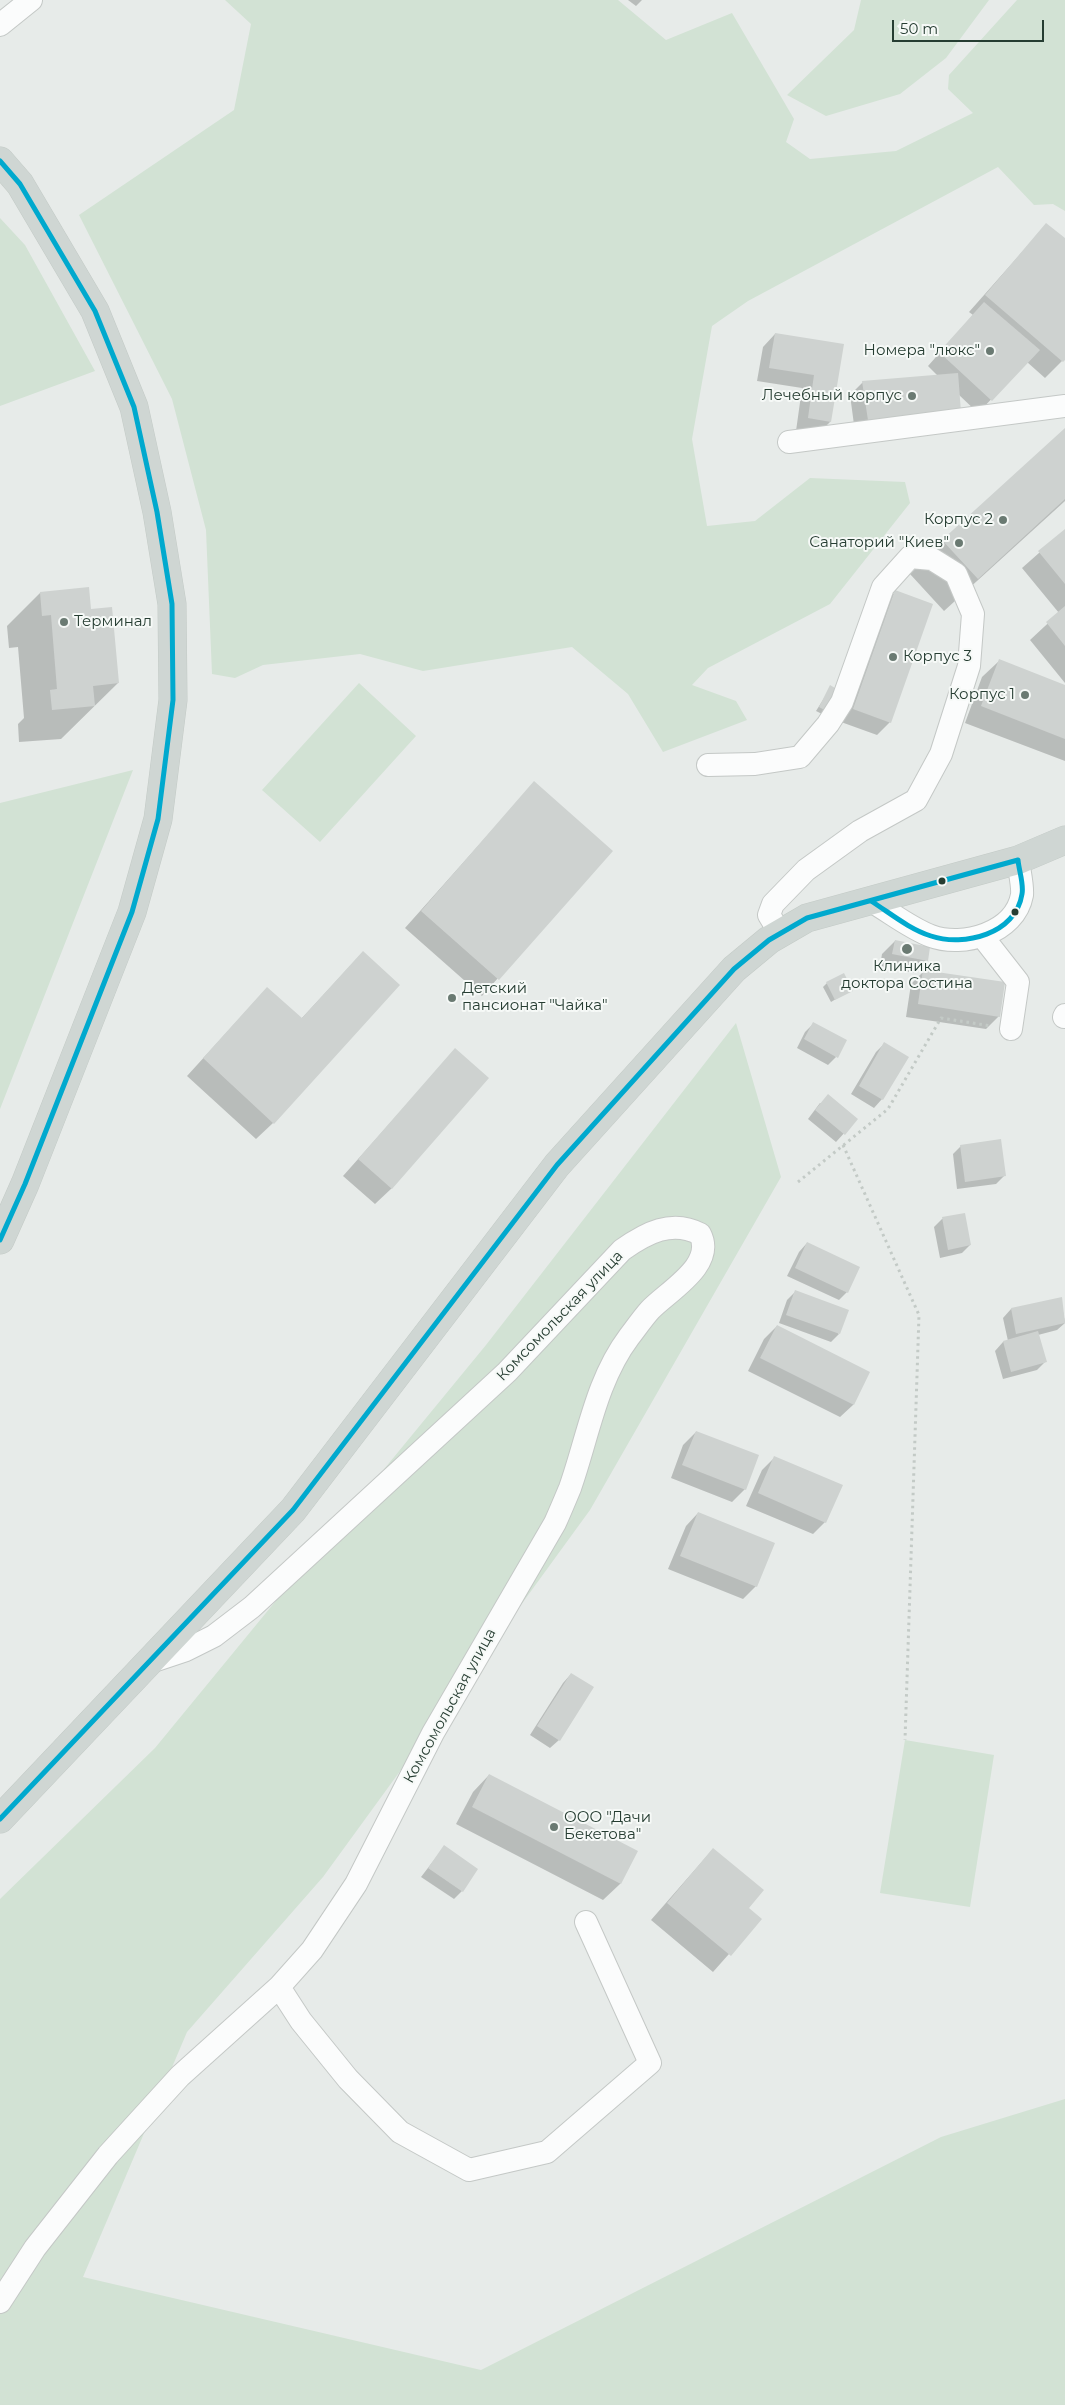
<!DOCTYPE html>
<html>
<head>
<meta charset="utf-8">
<style>
	body { margin:0 }
	#map { position:relative; width:1065px; height:2405px; overflow:hidden; background:#e7ebe9; font-family:Montserrat,sans-serif }
	canvas { display:block }
	.scale { position:absolute; left:892px; top:20px; width:152px; height:22px; box-sizing:border-box; border:2px solid #263d32; border-top:0; padding-left:6px; font-size:15px; line-height:18px; white-space:nowrap; color:#263d32; -webkit-text-stroke:4px #f6f9f7; paint-order:stroke }
</style>
</head>
<body>
<div id="map">
<canvas width="1065" height="2405"></canvas>
<div class="scale">50 m</div>
</div>
<script>
const context = document.querySelector('canvas').getContext('2d');
context.lineJoin = 'round';
function paint(path, color) { context.fillStyle = color; context.fill(path, 'evenodd'); }
function stroke(path, color, width, dash) { context.strokeStyle = color; context.lineWidth = width; context.lineCap = dash ? 'butt' : 'round'; context.setLineDash(dash || []); context.stroke(path); }
function label(font, color, halo, rows, align = 'center') {
  context.font = font + ' Montserrat,sans-serif'; context.lineWidth = 4; context.setLineDash([]); context.textBaseline = 'middle'; context.strokeStyle = halo; context.fillStyle = color; for (const [text, x, y, turn = 0] of rows) {
    context.save(); context.translate(x, y); context.rotate((+turn || 0) * Math.PI / 180); context.textAlign = isNaN(turn) ? turn : align; if (halo) context.strokeText(text, 0, 0); context.fillText(text, 0, 0); context.restore();
  }
}
paint(new Path2D(`
	M 225,0 L 618,0 L 666,40 L 732,13 L 794,119 L 786,142 L 810,159 L 896,151 L 973,113 L 948,89 L 949,75 L 1017,0 L 1065,0 L 1065,211 L 1053,204 L 1034,205 L 998,167 L 748,301 L 712,326 L 692,439 L 707,526 L 755,521 L 810,478 L 905,482 L 910,503 L 830,604 L 708,668 L 692,685 L 736,701 L 747,720 L 663,752 L 628,694 L 572,647 L 423,671 L 360,654 L 263,665 L 235,678 L 212,674 L 206,530 L 172,399 L 79,215 L 234,110 L 251,24 Z
	M 861,0 L 989,0 L 946,58 L 900,94 L 826,116 L 787,95 L 854,30 Z
	M 0,218 L 25,245 L 95,371 L 0,406 Z
	M 359,683 L 416,736 L 320,842 L 262,790 Z
	M 133,770 L 0,1109 L 0,803 Z
	M 736,1023 L 781,1177 L 590,1510 L 323,1877 L 187,2032 L 83,2277 L 481,2370 L 941,2137 L 1065,2099 L 1065,2405 L 0,2405 L 0,1899 L 155,1748 L 486,1345 Z
	M 905,1740 L 994,1755 L 970,1907 L 880,1893 Z`), '#d2e2d4');
paint(new Path2D(`
	M 628,0 L 642,0 L 636,6 Z
	M 1046,225 L 1065,239 L 1065,358 L 1045,378 L 1027,362 L 978,413 L 958,394 L 855,432 L 850,395 L 863,382 L 938,376 L 928,366 L 973,315 L 969,312 Z
	M 775,334 L 843,345 L 830,422 L 818,434 L 796,431 L 802,388 L 757,381 L 763,347 Z
	M 1065,429 L 1065,501 L 944,611 L 910,574 Z
	M 1065,530 L 1065,683 L 1030,640 L 1059,613 L 1022,568 Z
	M 895,592 L 890,722 L 877,735 L 841,722 L 883,604 Z
	M 40,593 L 90,610 L 118,683 L 61,739 L 19,742 L 18,724 L 24,718 L 18,647 L 9,648 L 7,626 Z
	M 999,661 L 1065,686 L 1065,761 L 965,723 L 982,677 Z
	M 831,687 L 824,715 L 816,711 Z
	M 534,783 L 611,851 L 482,996 L 405,928 Z
	M 895,941 L 926,960 L 914,973 L 880,966 L 882,954 Z
	M 363,952 L 273,1123 L 256,1139 L 187,1076 L 267,988 L 301,1019 Z
	M 924,971 L 999,1016 L 986,1029 L 906,1017 L 911,984 Z
	M 827,983 L 851,990 L 831,1002 L 823,987 Z
	M 814,1023 L 836,1057 L 828,1065 L 797,1048 L 805,1032 Z
	M 884,1044 L 882,1099 L 874,1108 L 851,1094 L 876,1052 Z
	M 455,1050 L 392,1188 L 375,1204 L 343,1176 Z
	M 820,1103 L 857,1119 L 836,1142 L 808,1119 Z
	M 961,1146 L 1005,1175 L 996,1184 L 957,1189 L 953,1154 Z
	M 964,1214 L 970,1245 L 962,1253 L 940,1258 L 934,1227 L 942,1219 Z
	M 807,1243 L 847,1292 L 839,1300 L 787,1276 L 799,1252 Z
	M 795,1292 L 839,1334 L 831,1342 L 779,1323 L 787,1300 Z
	M 1061,1299 L 1065,1323 L 1057,1330 L 1038,1335 L 1045,1362 L 1037,1370 L 1003,1379 L 995,1351 L 1003,1342 L 1008,1341 L 1003,1318 L 1011,1309 Z
	M 777,1326 L 868,1372 L 853,1405 L 840,1417 L 748,1371 L 764,1339 Z
	M 696,1432 L 745,1489 L 732,1502 L 671,1478 L 683,1445 Z
	M 775,1457 L 825,1522 L 813,1534 L 746,1506 L 762,1470 Z
	M 698,1513 L 756,1586 L 743,1599 L 668,1569 L 686,1526 Z
	M 571,1674 L 592,1688 L 559,1740 L 550,1748 L 530,1735 L 563,1683 Z
	M 489,1775 L 636,1852 L 620,1884 L 603,1900 L 456,1824 L 473,1792 Z
	M 444,1847 L 462,1891 L 454,1899 L 421,1877 Z
	M 713,1849 L 747,1908 L 760,1919 L 713,1972 L 651,1920 Z`), '#0003');
paint(new Path2D(`
	M 1046,223 L 1065,238 L 1065,360 L 1063,362 L 985,295 Z
	M 984,302 L 1040,350 L 992,401 L 939,352 Z
	M 775,333 L 844,344 L 831,422 L 808,418 L 814,375 L 769,368 Z
	M 958,373 L 961,412 L 868,420 L 862,381 Z
	M 1065,428 L 1065,499 L 978,579 L 942,540 Z
	M 1065,529 L 1065,584 L 1038,551 Z
	M 89,587 L 91,609 L 112,607 L 119,683 L 93,686 L 95,706 L 52,710 L 50,690 L 57,689 L 51,615 L 42,616 L 40,592 Z
	M 895,590 L 933,604 L 891,723 L 853,709 Z
	M 1065,606 L 1065,646 L 1046,622 Z
	M 999,659 L 1065,685 L 1065,739 L 981,706 Z
	M 830,685 L 840,691 L 828,712 L 819,707 Z
	M 534,781 L 613,851 L 499,980 L 421,911 Z
	M 895,940 L 930,947 L 928,961 L 892,954 Z
	M 363,951 L 400,985 L 274,1124 L 203,1058 L 267,987 L 302,1018 Z
	M 923,970 L 1005,982 L 1000,1017 L 918,1004 Z
	M 844,973 L 853,991 L 835,1000 L 826,982 Z
	M 813,1022 L 847,1040 L 838,1058 L 804,1039 Z
	M 884,1042 L 909,1057 L 883,1100 L 859,1086 Z
	M 455,1048 L 489,1078 L 392,1189 L 358,1159 Z
	M 828,1094 L 858,1119 L 845,1135 L 815,1110 Z
	M 1001,1139 L 1006,1176 L 965,1182 L 960,1145 Z
	M 965,1213 L 971,1245 L 948,1250 L 942,1217 Z
	M 807,1242 L 860,1267 L 848,1293 L 795,1268 Z
	M 795,1290 L 849,1310 L 840,1334 L 786,1315 Z
	M 1062,1297 L 1065,1323 L 1016,1334 L 1011,1308 Z
	M 777,1325 L 870,1372 L 854,1405 L 760,1358 Z
	M 1038,1331 L 1047,1362 L 1011,1372 L 1003,1341 Z
	M 696,1431 L 759,1455 L 746,1490 L 682,1465 Z
	M 774,1456 L 843,1485 L 826,1523 L 758,1493 Z
	M 698,1512 L 775,1543 L 757,1587 L 680,1556 Z
	M 571,1673 L 594,1687 L 560,1741 L 537,1726 Z
	M 489,1774 L 638,1851 L 621,1884 L 472,1807 Z
	M 444,1845 L 478,1869 L 463,1892 L 428,1868 Z
	M 713,1848 L 764,1890 L 749,1908 L 762,1919 L 731,1956 L 667,1903 Z`), '#ced2d0');
const minor = new Path2D(`
	M 0,25 L 31,0
	M 789,442 L 1065,406
	M 708,765 L 755,764 L 800,757 L 828,724 L 842,702 L 883,587 L 910,557 L 932,559 L 956,574 L 973,614 L 969,666 L 941,754 L 916,800 L 860,831 L 806,870 L 773,904 L 769,915 L 780,933
	M 871,901 C 890,912 910,928 931,936 C 963,948 1015,933 1022,895 C 1023,885 1019,870 1018,860
	M 982,936 L 1018,982 L 1011,1029
	M 1064,1017 L 1065,1015
	M 279,1987 L 301,2021 L 348,2079 L 400,2132 L 469,2170 L 547,2152 L 650,2063 L 586,1922
	M 0,2302 L 35,2248 L 108,2155 L 180,2076 L 279,1987 L 312,1950 L 356,1884 L 433,1733 L 555,1523 C 560,1512 565,1500 570,1488 C 588,1437 596,1381 629,1337 C 636,1328 642,1319 650,1310 C 668,1291 716,1265 700,1234 C 672,1219 646,1233 622,1250 L 507,1372 L 252,1607 L 214,1636 L 186,1650 L 150,1662`);
const major = new Path2D(`
	M 0,161 L 20,184 L 95,311 L 134,407 L 157,512 L 172,604 L 173,700 L 158,819 L 132,912 L 25,1184 L 0,1240
	M 0,1819 L 293,1510 L 557,1165 L 734,969 L 769,940 L 807,918 L 1018,860 L 1065,840`);
stroke(minor, '#c4c8c6', 24);
stroke(major, '#c3cac6', 29);
stroke(new Path2D(`
	M 843,1145 L 919,1315 L 905,1740
	M 798,1182 L 888,1109 L 941,1018 L 991,1026`), '#c3cac6', 3, [2.5, 4]);
stroke(minor, '#fbfcfc', 22);
stroke(major, '#cfd6d3', 28);
stroke(new Path2D(`
	M 0,161 L 20,184 L 95,311 L 134,407 L 157,512 L 172,604 L 173,700 L 158,819 L 132,912 L 25,1184 L 0,1240
	M 0,1819 L 293,1510 L 557,1165 L 734,969 L 769,940 L 807,918 L 1018,860 C 1019,871 1024,884 1022,894 C 1016,934 964,947 931,936 C 909,929 890,913 871,901`), '#00a9ce', 5);
for (const [x, y, r, color] of [
	[990,351,5,"#6a7a72"],
	[912,396,5,"#6a7a72"],
	[1003,520,5,"#6a7a72"],
	[959,543,5,"#6a7a72"],
	[64,622,5,"#6a7a72"],
	[893,657,5,"#6a7a72"],
	[1025,695,5,"#6a7a72"],
	[942,881,4.5,"#263d32"],
	[1015,912,4.5,"#263d32"],
	[907,949,6,"#6a7a72"],
	[452,998,5,"#6a7a72"],
	[554,1827,5,"#6a7a72"]
]) { const dot = new Path2D(); dot.arc(x, y, r, 0, 2 * Math.PI); context.fillStyle = color; context.fill(dot); stroke(dot, '#f6f9f7', 2); }
label('15px', '#263d32', '#f6f9f7', [
	["Номера \"люкс\"",980,351],
	["Лечебный корпус",902,396],
	["Корпус 2",993,520],
	["Санаторий \"Киев\"",949,543],
	["Терминал",74,622,"left"],
	["Корпус 3",903,657,"left"],
	["Корпус 1",1015,695],
	["Клиника",907,967,"center"],
	["доктора Состина",907,984,"center"],
	["Детский",462,989,"left"],
	["пансионат \"Чайка\"",462,1006,"left"],
	["ООО \"Дачи",564,1818,"left"],
	["Бекетова\"",564,1835,"left"]
], 'right');
label('15px', '#263d32', '#f6f9f7', [
	["Комсомольская улица",560,1316,-46],
	["Комсомольская улица",450,1706,-61]
]);
</script>
</body>
</html>
